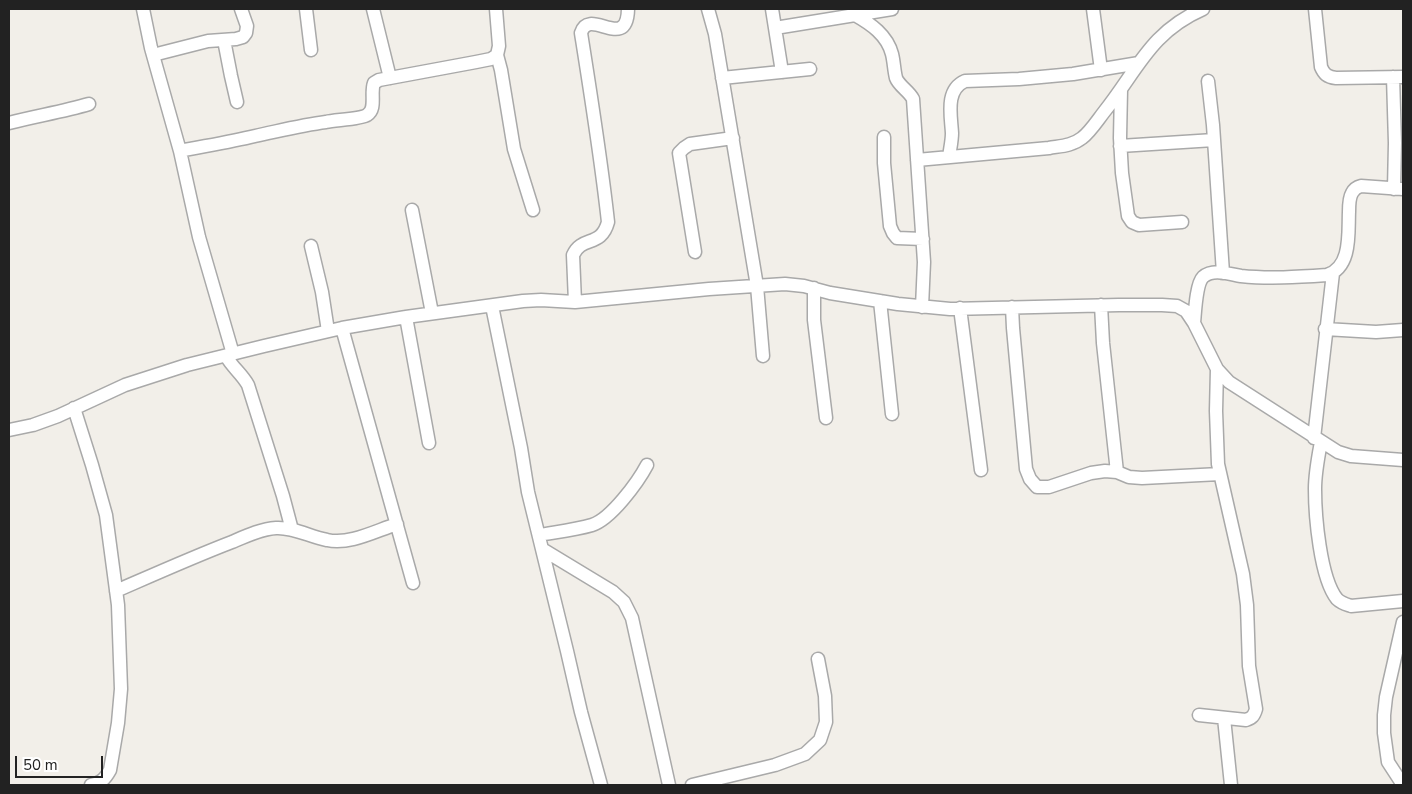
<!DOCTYPE html>
<html>
<head>
<meta charset="utf-8">
<style>
	body { margin:0 }
	#map { position:relative; width:1412px; height:794px; overflow:hidden; background:#f2efe9; font-family:"Nunito Sans",sans-serif }
	canvas { display:block }
	.frame { position:absolute; inset:0; border:10px solid #222; pointer-events:none }
	.scale { position:absolute; left:15px; top:756px; width:88px; height:22px; box-sizing:border-box; border:2px solid #222; border-top:0; padding-left:6px; font-size:15px; line-height:18px; white-space:nowrap; color:#222; -webkit-text-stroke:4px #fff; paint-order:stroke }
</style>
</head>
<body>
<div id="map">
<canvas width="1412" height="794"></canvas>
<div class="frame"></div>
<div class="scale">50 m</div>
</div>
<script>
const context = document.querySelector('canvas').getContext('2d');
context.lineJoin = 'round';
function stroke(path, color, width, dash) { context.strokeStyle = color; context.lineWidth = width; context.lineCap = dash ? 'butt' : 'round'; context.setLineDash(dash || []); context.stroke(path); }
const minor = new Path2D(`
	M 143,9 L 151,48 L 180,151 L 199,237 L 233,354
	M 306,9 L 311,50
	M 373,9 L 390,78
	M 708,9 L 715,34 L 757,286 L 763,356
	M 772,9 L 782,72
	M 854,9 L 855,15 C 871,24 887,35 892,54 C 894,62 894,70 896,78 C 899,86 909,91 913,99 L 924,262 L 922,307
	M 1093,9 L 1101,70
	M 1315,9 L 1321,67 C 1324,74 1327,77 1336,78 L 1403,77
	M 775,28 L 892,9
	M 224,40 L 231,76 L 237,102
	M 153,55 L 208,41 L 236,39 L 243,37 L 246,33 L 247,26 L 241,9
	M 497,55 L 501,70 L 514,149 L 533,210
	M 1393,77 L 1395,143 L 1394,189
	M 722,78 L 810,69
	M 1208,81 L 1213,125 L 1223,273
	M 1121,90 L 1120,138 L 1122,173 L 1128,216 L 1132,222 L 1139,225 L 1182,222
	M 9,123 C 35,116 62,112 89,104
	M 884,137 L 884,163 L 890,226 L 893,233 L 897,238 L 923,239
	M 1120,146 L 1214,140
	M 180,151 C 205,146 230,142 255,136 C 279,131 302,125 326,122 C 335,120 361,119 367,115 C 377,109 370,93 374,83 L 379,80 L 476,62 L 491,59 L 497,55 L 499,46 L 496,9
	M 949,157 C 950,149 952,141 952,133 C 951,115 945,90 965,81 L 1019,79 L 1073,74 L 1139,63
	M 917,160 L 1049,148 C 1060,146 1072,146 1082,138 C 1090,132 1097,121 1104,112 C 1137,71 1150,32 1203,9
	M 412,210 L 432,313
	M 311,246 L 322,292 L 328,331
	M 695,252 L 679,153 L 684,148 L 690,144 L 733,138
	M 814,288 L 814,320 L 826,418
	M 880,301 L 892,414
	M 575,302 L 573,255 C 582,235 601,248 608,222 C 601,158 591,96 581,33 C 589,6 627,53 628,9
	M 1101,305 L 1103,343 L 1117,472
	M 492,306 L 521,448 L 528,492 L 567,651 L 581,712 L 601,785
	M 1012,307 L 1013,328 L 1026,469 L 1030,479 L 1037,487 L 1049,487 L 1091,473 L 1105,471 L 1117,472 L 1129,477 L 1142,478 L 1220,474
	M 960,308 L 981,470
	M 406,317 L 429,443
	M 1194,323 C 1195,313 1196,284 1203,277 C 1213,268 1229,274 1241,276 C 1269,279 1298,277 1327,275 C 1352,267 1348,233 1349,212 C 1349,206 1349,198 1352,193 C 1354,189 1357,187 1361,186 L 1403,189
	M 342,328 L 413,583
	M 1325,329 L 1376,332 L 1403,330
	M 226,356 C 232,367 242,374 248,385 L 283,496 L 292,530
	M 74,408 L 92,465 L 106,515 L 118,605 L 121,689 L 118,723 L 110,770 C 105,779 101,783 91,785
	M 9,430 L 33,425 L 58,416 L 125,385 L 187,365 L 264,346 L 342,328 L 406,317 L 523,301 L 541,300 L 575,302 L 709,289 L 785,284 L 804,286 L 830,293 L 898,304 L 950,309 L 1119,305 L 1162,305 L 1177,306 L 1186,311 L 1194,323 L 1217,369 L 1229,382 L 1338,452 L 1351,456 L 1403,460
	M 1314,438 L 1333,273
	M 1321,442 C 1318,458 1315,473 1315,489 C 1315,515 1320,578 1337,599 C 1341,603 1345,604 1351,606 L 1403,601
	M 539,535 C 556,532 575,530 592,525 C 611,519 638,482 647,465
	M 542,549 L 613,592 L 624,602 L 632,618 L 669,785
	M 116,591 C 155,574 193,557 232,542 C 246,536 261,529 276,528 C 294,527 310,537 327,540 C 350,545 375,531 397,524
	M 1199,715 L 1246,720 C 1252,718 1254,716 1256,709 L 1249,666 L 1247,605 L 1243,574 L 1218,464 L 1216,411 L 1217,369
	M 1224,718 L 1231,785
	M 692,785 L 775,765 L 805,754 L 820,740 L 826,722 L 825,696 L 818,659
	M 1403,785 L 1388,762 L 1384,733 L 1384,715 L 1386,697 L 1403,622`);
stroke(minor, '#a9a9a9', 15);
stroke(minor, '#fff', 12);
</script>
</body>
</html>
